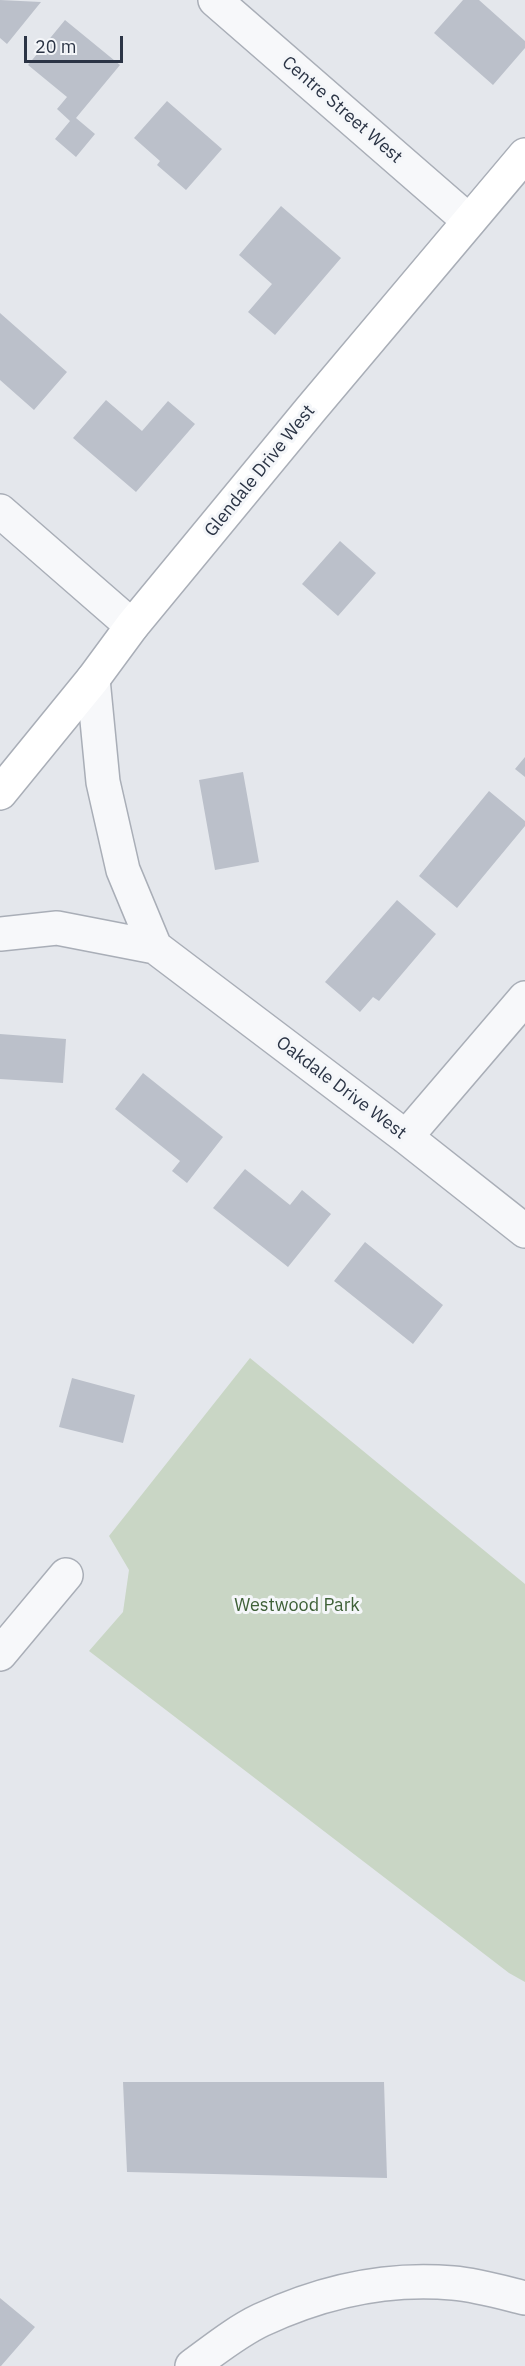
<!DOCTYPE html>
<html>
<head>
<meta charset="utf-8">
<style>
	body { margin:0 }
	#map { position:relative; width:525px; height:2366px; overflow:hidden; background:#e4e7ec; font-family:"IBM Plex Sans",sans-serif }
	canvas { display:block }
	.scale { position:absolute; left:24px; top:36px; width:99px; height:27px; box-sizing:border-box; border:3px solid #2b3445; border-top:0; padding-left:8px; font-size:18px; line-height:21px; white-space:nowrap; color:#2b3445; -webkit-text-stroke:4px #f4f6f9; paint-order:stroke }
</style>
</head>
<body>
<div id="map">
<canvas width="525" height="2366"></canvas>
<div class="scale">20 m</div>
</div>
<script>
const context = document.querySelector('canvas').getContext('2d');
context.lineJoin = 'round';
function paint(path, color) { context.fillStyle = color; context.fill(path, 'evenodd'); }
function stroke(path, color, width, dash) { context.strokeStyle = color; context.lineWidth = width; context.lineCap = dash ? 'butt' : 'round'; context.setLineDash(dash || []); context.stroke(path); }
function label(font, color, halo, rows, align = 'center') {
  context.font = font + ' "IBM Plex Sans",sans-serif'; context.lineWidth = 6; context.setLineDash([]); context.textBaseline = 'middle'; context.strokeStyle = halo; context.fillStyle = color; for (const [text, x, y, turn = 0] of rows) {
    context.save(); context.translate(x, y); context.rotate((+turn || 0) * Math.PI / 180); context.textAlign = isNaN(turn) ? turn : align; if (halo) context.strokeText(text, 0, 0); context.fillText(text, 0, 0); context.restore();
  }
}
paint(new Path2D(`
	M 250,1358 L 525,1584 L 525,1982 L 509,1973 L 89,1651 L 123,1612 L 129,1570 L 109,1536 Z`), '#c9d6c5');
paint(new Path2D(`
	M 0,0 L 41,2 L 7,44 L 0,38 Z
	M 463,0 L 479,0 L 525,41 L 525,48 L 493,85 L 434,33 Z
	M 65,20 L 120,65 L 76,118 L 95,134 L 76,157 L 55,139 L 70,121 L 57,109 L 67,97 L 28,65 Z
	M 167,101 L 222,149 L 186,190 L 157,165 L 160,161 L 134,138 Z
	M 281,206 L 341,258 L 275,335 L 248,312 L 272,284 L 239,255 Z
	M 0,313 L 67,372 L 34,410 L 0,380 Z
	M 106,400 L 142,431 L 168,401 L 195,424 L 136,492 L 73,438 Z
	M 340,541 L 376,573 L 338,616 L 302,584 Z
	M 525,757 L 525,777 L 515,769 Z
	M 243,772 L 259,862 L 215,870 L 199,780 Z
	M 489,791 L 525,821 L 525,826 L 457,908 L 419,876 Z
	M 397,900 L 436,934 L 379,1001 L 373,997 L 360,1012 L 325,982 Z
	M 0,1034 L 66,1039 L 63,1083 L 0,1079 Z
	M 143,1073 L 223,1137 L 187,1183 L 172,1171 L 180,1161 L 115,1109 Z
	M 245,1169 L 290,1205 L 302,1190 L 331,1214 L 288,1267 L 213,1208 Z
	M 365,1242 L 443,1305 L 413,1344 L 334,1281 Z
	M 72,1378 L 135,1395 L 123,1443 L 59,1427 Z
	M 123,2082 L 384,2082 L 387,2178 L 127,2172 Z
	M 0,2298 L 35,2327 L 1,2366 L 0,2366 Z`), '#bbc0ca');
const street = new Path2D(`
	M 215,0 L 469,221
	M 0,511 L 132,626
	M 93,679 L 103,782 L 123,870 L 155,947
	M 0,934 L 57,928 L 155,947 L 406,1137 L 525,1231
	M 406,1137 L 525,998
	M 0,1654 L 66,1575
	M 192,2366 C 214,2350 236,2332 261,2320 C 321,2292 386,2277 453,2283 C 477,2285 501,2292 525,2298`);
const secondary = new Path2D(`
	M 0,793 L 93,679 L 132,626 L 311,409 L 525,155`);
stroke(street, '#a9aeb7', 36);
stroke(secondary, '#a9aeb7', 36);
stroke(street, '#f7f8fa', 33);
stroke(secondary, '#fff', 33);
label('18px', '#2b3445', '#f4f6f9', [
	["Centre Street West",342,110,41],
	["Glendale Drive West",260,471,-51],
	["Oakdale Drive West",341,1088,37]
]);
label('18px', '#3f6138', '#f4f6f9', [
	["Westwood Park",297,1606]
]);
</script>
</body>
</html>
